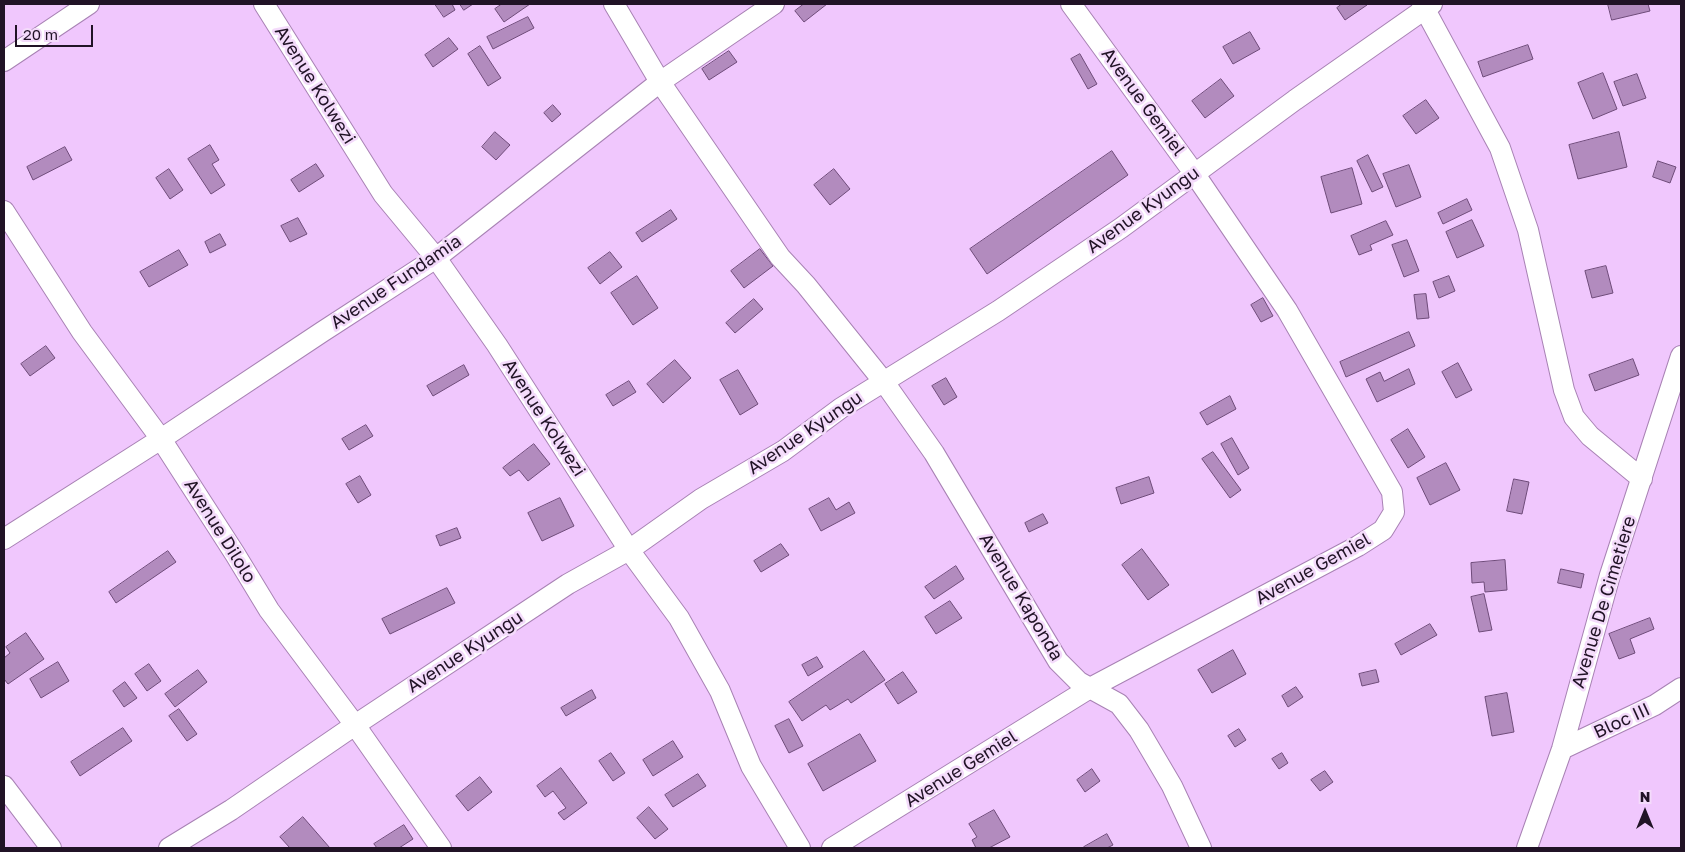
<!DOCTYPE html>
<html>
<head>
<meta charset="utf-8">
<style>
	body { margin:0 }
	#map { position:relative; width:1685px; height:852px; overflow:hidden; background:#f0c7fd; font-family:"Golos Text",sans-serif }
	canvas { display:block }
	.frame { position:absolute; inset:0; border:5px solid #211326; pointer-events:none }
	.north { position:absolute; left:1620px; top:787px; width:50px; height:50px; -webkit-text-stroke:4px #f4dbfb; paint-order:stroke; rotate:0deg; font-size:14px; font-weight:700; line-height:20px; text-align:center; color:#211326 }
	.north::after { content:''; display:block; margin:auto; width:18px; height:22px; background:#211326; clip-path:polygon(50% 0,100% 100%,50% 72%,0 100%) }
	.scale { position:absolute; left:15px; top:25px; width:78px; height:22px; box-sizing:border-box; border:2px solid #211326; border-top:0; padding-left:6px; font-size:15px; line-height:18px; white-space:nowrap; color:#211326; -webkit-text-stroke:4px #f4dbfb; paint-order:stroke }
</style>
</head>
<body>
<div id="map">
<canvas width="1685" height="852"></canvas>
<div class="frame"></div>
<div class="north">N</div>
<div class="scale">20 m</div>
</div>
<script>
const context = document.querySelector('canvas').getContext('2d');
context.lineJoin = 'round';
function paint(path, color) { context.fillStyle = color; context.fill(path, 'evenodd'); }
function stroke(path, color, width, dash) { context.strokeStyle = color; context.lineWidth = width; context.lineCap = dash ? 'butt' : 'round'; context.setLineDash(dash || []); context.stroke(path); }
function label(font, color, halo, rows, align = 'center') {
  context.font = font + ' "Golos Text",sans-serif'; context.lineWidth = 5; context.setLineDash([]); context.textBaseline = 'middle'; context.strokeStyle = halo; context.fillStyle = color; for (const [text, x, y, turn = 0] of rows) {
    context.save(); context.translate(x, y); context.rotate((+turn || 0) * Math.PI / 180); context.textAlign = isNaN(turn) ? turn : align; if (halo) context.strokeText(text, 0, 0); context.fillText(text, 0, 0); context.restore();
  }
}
const building = new Path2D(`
	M 435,4 L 452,4 L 455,10 L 444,17 Z
	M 460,4 L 473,4 L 464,10 Z
	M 502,4 L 530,4 L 504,22 L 495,9 Z
	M 804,4 L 827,4 L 804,22 L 795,11 Z
	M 1342,4 L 1367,4 L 1367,5 L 1345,20 L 1337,8 Z
	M 1608,4 L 1648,4 L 1650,11 L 1612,20 Z
	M 528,17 L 534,28 L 493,49 L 487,37 Z
	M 1250,32 L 1260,49 L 1233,64 L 1223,47 Z
	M 449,38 L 458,49 L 433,67 L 425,55 Z
	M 1528,45 L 1533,59 L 1483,77 L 1478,62 Z
	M 480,46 L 501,78 L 488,86 L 468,54 Z
	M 729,51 L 737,62 L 709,80 L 702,69 Z
	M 1080,54 L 1097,84 L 1088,89 L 1071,59 Z
	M 1603,73 L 1617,109 L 1593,119 L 1578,83 Z
	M 1637,74 L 1646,98 L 1623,106 L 1614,82 Z
	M 1221,79 L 1234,96 L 1205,118 L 1192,101 Z
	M 1426,100 L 1439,118 L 1416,134 L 1403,116 Z
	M 553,105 L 561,114 L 552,122 L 544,113 Z
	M 495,132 L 510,145 L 496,160 L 482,147 Z
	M 1619,132 L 1627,167 L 1578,179 L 1569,145 Z
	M 210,145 L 219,160 L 212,164 L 225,185 L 211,194 L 188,159 Z
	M 65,147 L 72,160 L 33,180 L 27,167 Z
	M 1112,151 L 1128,175 L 987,274 L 970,249 Z
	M 1368,155 L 1383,187 L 1372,192 L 1357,161 Z
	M 1658,161 L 1676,167 L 1670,183 L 1653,177 Z
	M 316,164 L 324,176 L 299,192 L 291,180 Z
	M 1409,165 L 1421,197 L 1396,207 L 1383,174 Z
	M 1352,168 L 1362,204 L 1331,213 L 1321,177 Z
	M 169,169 L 183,190 L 170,199 L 156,178 Z
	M 834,169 L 850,189 L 830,205 L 814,185 Z
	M 1467,199 L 1472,210 L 1443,224 L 1438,213 Z
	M 671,210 L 677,219 L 642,242 L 636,233 Z
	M 298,218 L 307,234 L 290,242 L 281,226 Z
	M 1472,220 L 1484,246 L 1457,258 L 1446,232 Z
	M 1386,221 L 1393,235 L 1370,245 L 1372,250 L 1359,255 L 1351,236 Z
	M 220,234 L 226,245 L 210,253 L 205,242 Z
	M 1407,240 L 1419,271 L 1404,277 L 1392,245 Z
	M 760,249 L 773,266 L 744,288 L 731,271 Z
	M 179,250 L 188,265 L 149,287 L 140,272 Z
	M 610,252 L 622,267 L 600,284 L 588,268 Z
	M 1606,266 L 1613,293 L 1592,298 L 1585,271 Z
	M 637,276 L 658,308 L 633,325 L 611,293 Z
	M 1449,276 L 1455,291 L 1439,298 L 1433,282 Z
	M 1426,294 L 1429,318 L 1417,319 L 1414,295 Z
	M 1263,298 L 1273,316 L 1261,322 L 1251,305 Z
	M 754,299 L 763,309 L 735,333 L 726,323 Z
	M 1409,332 L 1415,346 L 1346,377 L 1340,362 Z
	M 46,346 L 55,358 L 30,376 L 21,364 Z
	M 1633,359 L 1639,375 L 1595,391 L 1589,375 Z
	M 675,360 L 691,378 L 663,403 L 647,384 Z
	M 1458,363 L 1472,390 L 1456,398 L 1442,372 Z
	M 464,365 L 469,375 L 433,396 L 427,386 Z
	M 1409,369 L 1415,384 L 1377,402 L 1366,379 L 1380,372 L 1384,381 Z
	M 738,370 L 758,404 L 740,415 L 720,380 Z
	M 946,378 L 957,397 L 944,405 L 932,386 Z
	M 629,381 L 636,392 L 613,406 L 606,395 Z
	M 1230,396 L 1236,409 L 1207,425 L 1200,413 Z
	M 366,425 L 373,436 L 349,450 L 342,439 Z
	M 1408,429 L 1425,457 L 1408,468 L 1391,440 Z
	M 1232,438 L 1249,468 L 1238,475 L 1221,444 Z
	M 534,444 L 550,464 L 528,481 L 519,470 L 510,476 L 503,468 Z
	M 1213,452 L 1241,490 L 1230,498 L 1202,459 Z
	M 1446,463 L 1460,490 L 1430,505 L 1417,478 Z
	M 360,476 L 371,495 L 358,503 L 346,484 Z
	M 1149,477 L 1154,493 L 1121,504 L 1116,488 Z
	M 1514,479 L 1529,482 L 1522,514 L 1507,511 Z
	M 560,498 L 574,526 L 542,541 L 528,513 Z
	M 829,498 L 836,510 L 849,502 L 855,513 L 821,531 L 809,509 Z
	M 1043,514 L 1048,523 L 1029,532 L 1025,523 Z
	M 457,528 L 461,538 L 440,546 L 436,536 Z
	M 781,544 L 789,555 L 761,572 L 754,561 Z
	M 1142,549 L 1169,585 L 1148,600 L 1122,565 Z
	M 168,551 L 176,562 L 116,603 L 109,592 Z
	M 1505,560 L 1507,590 L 1485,592 L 1484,582 L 1472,583 L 1471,563 Z
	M 956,566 L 964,579 L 934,599 L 925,587 Z
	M 1561,569 L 1584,574 L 1581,588 L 1558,583 Z
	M 447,588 L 455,603 L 390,634 L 382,619 Z
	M 1484,594 L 1492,630 L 1479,632 L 1471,597 Z
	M 950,601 L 962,618 L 936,634 L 925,617 Z
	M 1650,618 L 1654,629 L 1630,639 L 1635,653 L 1619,659 L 1609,634 Z
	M 1430,624 L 1437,635 L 1401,655 L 1395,644 Z
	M 26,633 L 44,659 L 8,684 L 4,679 L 4,658 L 10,653 L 6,647 Z
	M 1233,650 L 1246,674 L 1212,693 L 1198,670 Z
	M 864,651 L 885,680 L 851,703 L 848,699 L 830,710 L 826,705 L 802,721 L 789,702 Z
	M 817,657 L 823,667 L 808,676 L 802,665 Z
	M 58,662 L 69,681 L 41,698 L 30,679 Z
	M 149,664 L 161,681 L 147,691 L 135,674 Z
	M 198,670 L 207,682 L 175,707 L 165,694 Z
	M 1376,670 L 1379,682 L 1362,686 L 1359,674 Z
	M 903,672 L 917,692 L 898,704 L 885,684 Z
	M 125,682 L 137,698 L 124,707 L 113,691 Z
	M 1296,687 L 1303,697 L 1288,707 L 1282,696 Z
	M 592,690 L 596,698 L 566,716 L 561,708 Z
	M 1507,693 L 1514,732 L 1492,736 L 1485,697 Z
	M 179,709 L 197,734 L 187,741 L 169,716 Z
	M 789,719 L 803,746 L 789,753 L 775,726 Z
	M 123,728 L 132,741 L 80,776 L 71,762 Z
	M 1239,729 L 1246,740 L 1235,747 L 1228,736 Z
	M 860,734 L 876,761 L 823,791 L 808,764 Z
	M 673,741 L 683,757 L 653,776 L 643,760 Z
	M 611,753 L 625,773 L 613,781 L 599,761 Z
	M 1282,753 L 1288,763 L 1279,769 L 1272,759 Z
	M 561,768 L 587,803 L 564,820 L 558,813 L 566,808 L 553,791 L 545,797 L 537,786 Z
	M 1092,769 L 1100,781 L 1085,792 L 1077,780 Z
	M 1325,771 L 1333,782 L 1320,791 L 1311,780 Z
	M 698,774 L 706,786 L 673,807 L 665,795 Z
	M 480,777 L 492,792 L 468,811 L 456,796 Z
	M 649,807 L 668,829 L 655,839 L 637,818 Z
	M 994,810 L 1010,837 L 989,848 L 976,848 L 972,840 L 977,837 L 969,824 Z
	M 303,817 L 330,848 L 290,848 L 280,837 Z
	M 404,825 L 413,839 L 399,848 L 377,848 L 374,844 Z
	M 1107,834 L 1113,845 L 1107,848 L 1085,848 L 1084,847 Z`);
paint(building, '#b28bbe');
stroke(building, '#6e4b79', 1);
const street = new Path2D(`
	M 264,4 L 383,194 L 436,258 L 497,345 L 629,550 L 679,618 L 720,691 L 751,766 L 800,848
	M 614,4 L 660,82 L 780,257 L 806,285 L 884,382 L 934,453 L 1058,661 L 1079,682 L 1119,704 L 1139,730 L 1172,786 L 1201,848
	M 1422,4 L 1500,148 L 1528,230 L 1564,390 L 1574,417 L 1590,436 L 1642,479
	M 4,61 L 89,4
	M 4,211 L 82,332 L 161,439 L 235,554 L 269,610 L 355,725 L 441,848
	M 4,539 L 161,439 L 322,332 L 436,258 L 660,82 L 774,4
	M 1562,749 L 1655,705 L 1681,688
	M 4,786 L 51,848
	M 169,848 L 231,810 L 355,725 L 568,584 L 629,550 L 701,499 L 783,451 L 841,408 L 998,311 L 1121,228 L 1295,100 L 1432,4
	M 832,848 L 1090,688 L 1358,546 L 1383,530 L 1394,512 L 1392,492 L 1287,310 L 1194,173 L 1071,4
	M 1527,848 L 1562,749 L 1610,575 L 1681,356`);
stroke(street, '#a882b4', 22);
stroke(street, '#fff', 20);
label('18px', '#211326', '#f4dbfb', [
	["Avenue Kolwezi",315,85,58],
	["Avenue Gemiel",1143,102,54],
	["Avenue Kyungu",1143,210,-36],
	["Avenue Fundamia",396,282,-34],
	["Avenue Kolwezi",544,418,57],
	["Avenue Kyungu",805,433,-34],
	["Avenue Dilolo",220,531,58],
	["Avenue Gemiel",1313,569,-29],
	["Avenue Kaponda",1021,597,59],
	["Avenue De Cimetiere",1604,602,-73],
	["Avenue Kyungu",465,652,-33],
	["Bloc III",1622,721,-25],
	["Avenue Gemiel",961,769,-32]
]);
</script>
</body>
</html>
